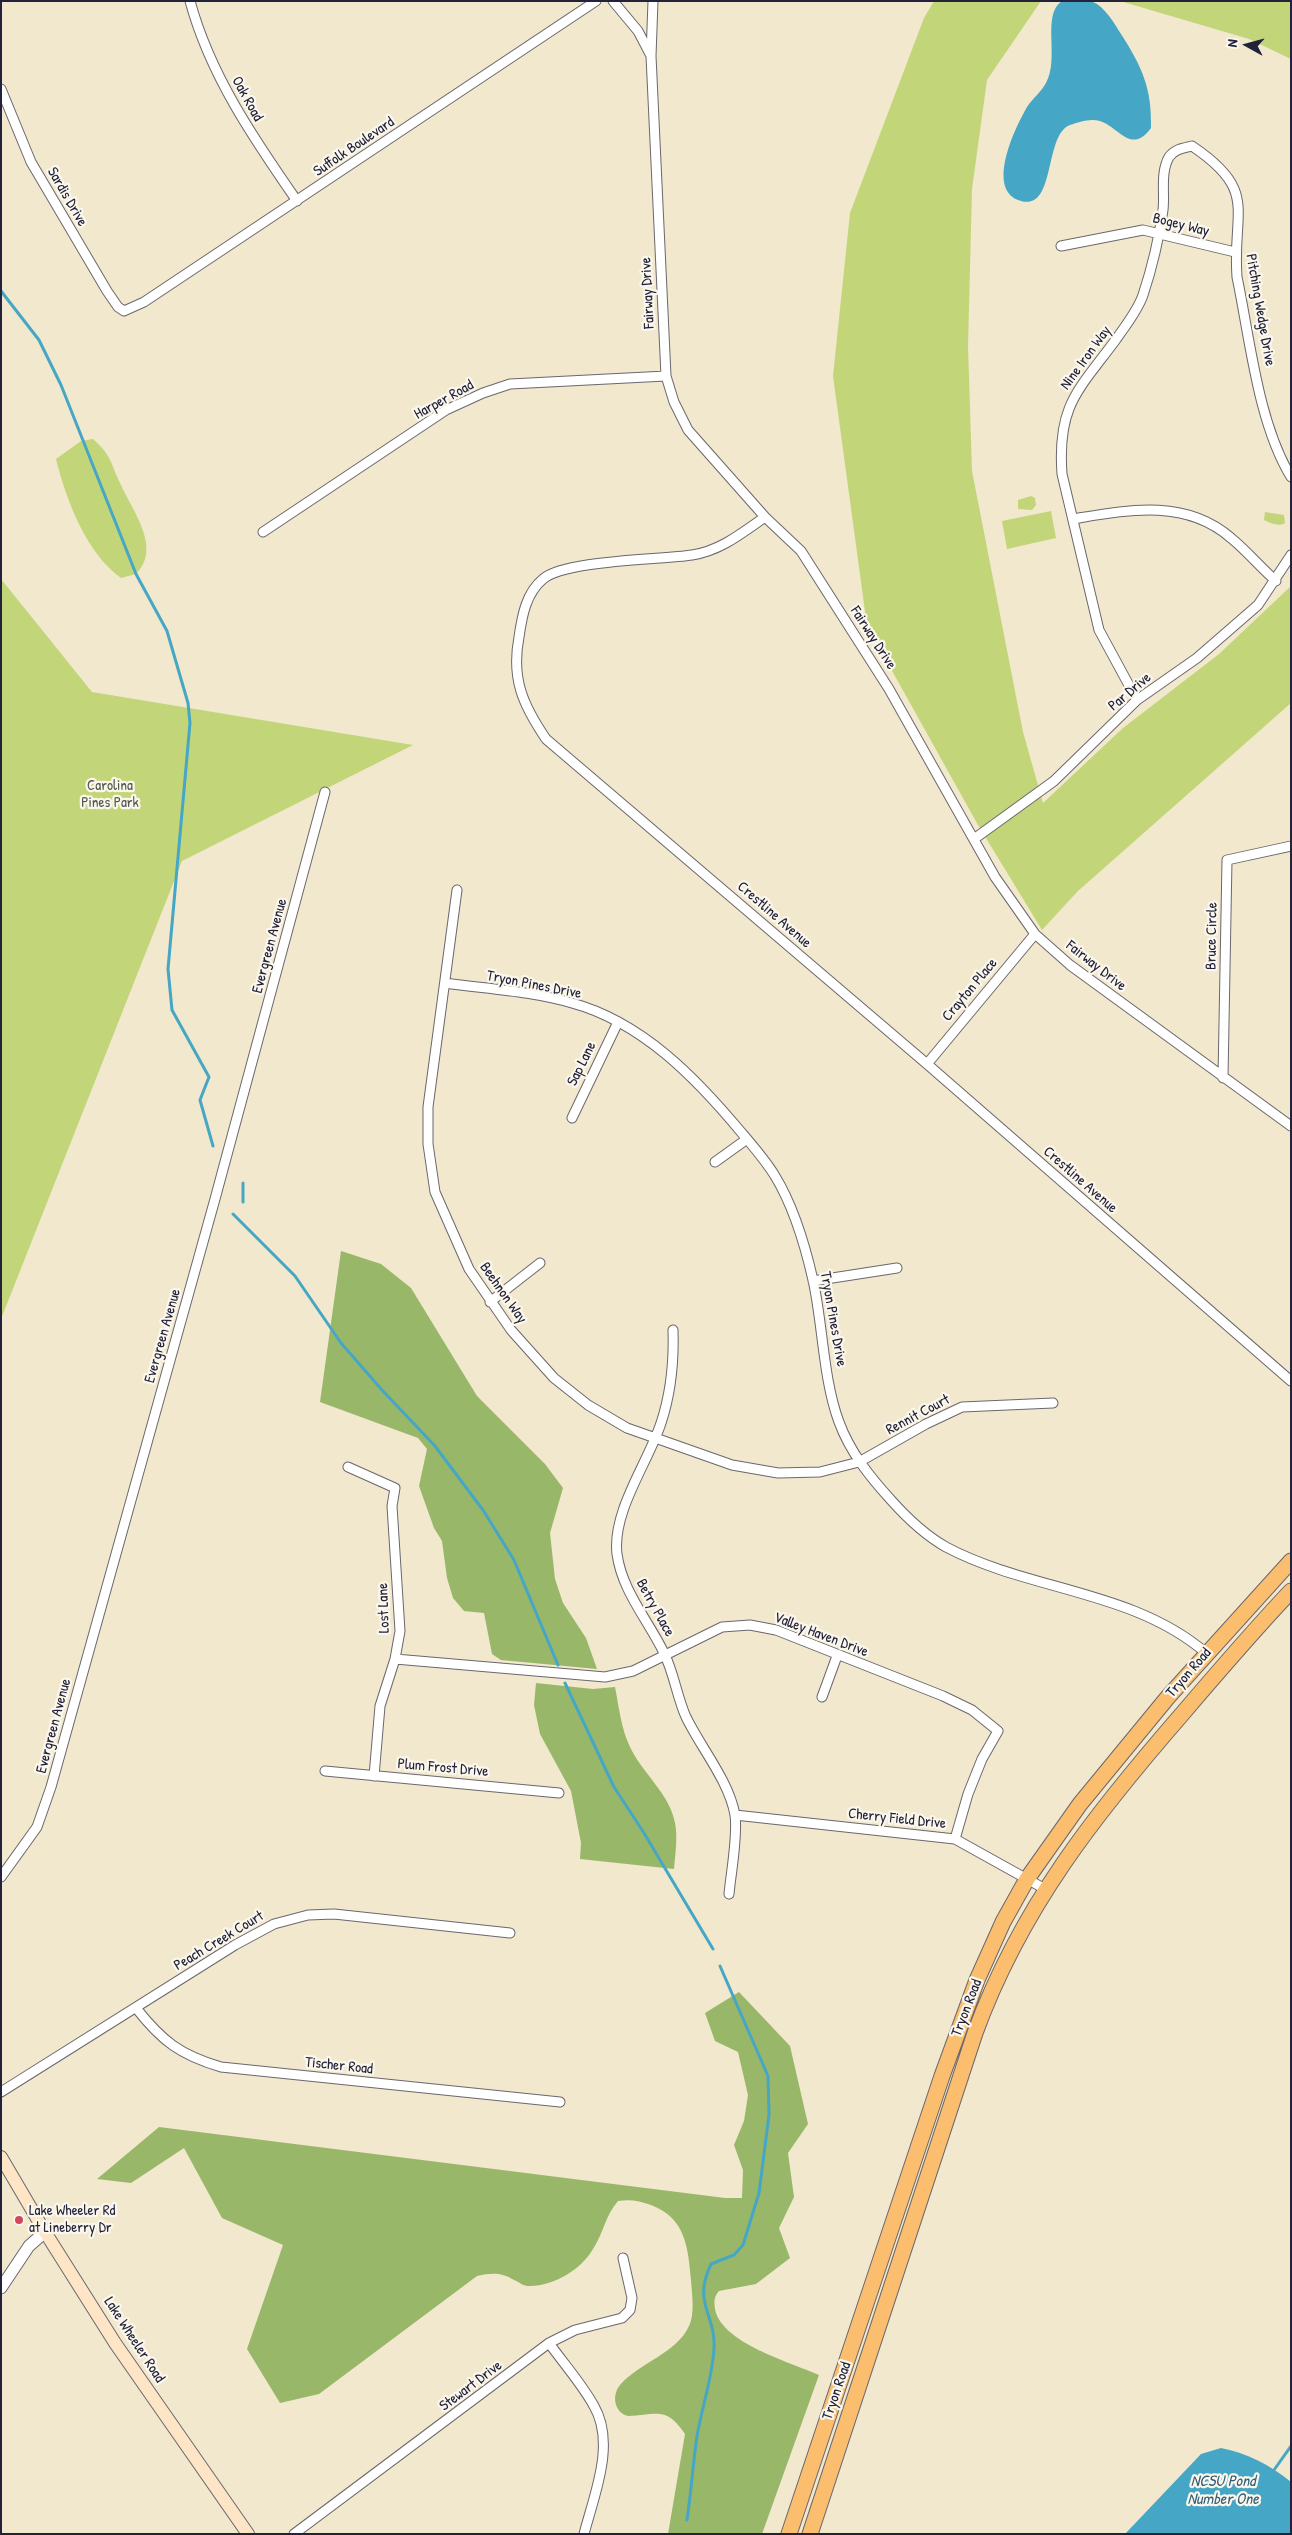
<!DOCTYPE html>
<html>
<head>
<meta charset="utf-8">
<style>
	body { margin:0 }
	#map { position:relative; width:1292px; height:2535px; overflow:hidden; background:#f1e8cd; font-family:"Patrick Hand",sans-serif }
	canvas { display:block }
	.frame { position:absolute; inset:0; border:2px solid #22223b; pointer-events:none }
	.north { position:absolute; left:1222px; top:20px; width:50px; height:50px; -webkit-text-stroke:4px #fbf7ec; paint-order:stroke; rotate:277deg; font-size:14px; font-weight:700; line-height:20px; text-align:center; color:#22223b }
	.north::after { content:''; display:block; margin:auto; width:18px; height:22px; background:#22223b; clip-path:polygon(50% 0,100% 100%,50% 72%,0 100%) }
</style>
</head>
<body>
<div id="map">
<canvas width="1292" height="2535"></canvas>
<div class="frame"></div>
<div class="north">N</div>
</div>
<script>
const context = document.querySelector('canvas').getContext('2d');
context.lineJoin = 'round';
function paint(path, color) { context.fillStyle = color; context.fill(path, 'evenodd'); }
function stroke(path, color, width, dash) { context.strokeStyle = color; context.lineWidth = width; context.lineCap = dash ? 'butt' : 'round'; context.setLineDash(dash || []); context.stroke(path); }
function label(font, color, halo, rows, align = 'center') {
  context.font = font + ' "Patrick Hand",sans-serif'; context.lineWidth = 4.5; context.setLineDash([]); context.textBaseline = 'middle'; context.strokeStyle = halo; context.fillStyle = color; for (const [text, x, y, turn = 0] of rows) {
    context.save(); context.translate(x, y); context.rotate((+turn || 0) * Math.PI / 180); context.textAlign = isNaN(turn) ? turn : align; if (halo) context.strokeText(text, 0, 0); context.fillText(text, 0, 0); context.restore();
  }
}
paint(new Path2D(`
	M 934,1 L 1041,1 L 987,80 L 972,189 L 968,346 L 972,471 L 1023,732 L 1043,803 L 1123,728 L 1219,654 L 1291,586 L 1291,703 L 1078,891 L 1042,930 L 978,825 L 867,626 L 833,376 L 850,213 L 924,18 Z
	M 1120,1 L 1291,1 L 1291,59 L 1249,39 Z
	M 93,439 C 113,457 110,463 121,485 C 133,512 162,548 136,574 L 121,578 C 86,553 66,499 56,459 L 81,441 Z
	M 1031,496 L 1035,498 L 1036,505 L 1032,510 L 1018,509 L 1018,500 Z
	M 1051,511 L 1056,538 L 1007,549 L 1002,521 Z
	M 1265,512 L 1284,515 L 1285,523 C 1281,527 1269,523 1264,520 Z
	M 1,579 L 92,692 L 413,745 L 182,861 L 1,1319 Z`), '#c2d679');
paint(new Path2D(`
	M 341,1251 L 381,1264 L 411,1288 L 477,1396 L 545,1464 L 563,1488 L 550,1533 L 555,1579 L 563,1603 L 586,1638 L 597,1669 L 501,1660 L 492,1654 L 484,1613 L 464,1611 L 453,1598 L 447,1578 L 442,1541 L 434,1528 L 419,1486 L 427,1449 L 418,1438 L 320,1402 Z
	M 536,1683 L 593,1689 L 615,1687 C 619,1707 621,1728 630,1747 C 642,1773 670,1794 675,1823 C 678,1837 675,1855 674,1869 L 580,1859 L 581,1843 L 571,1791 L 540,1734 L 534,1705 Z
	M 739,1992 L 790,2046 L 808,2124 L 788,2153 L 794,2197 L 779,2228 L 790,2258 L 756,2284 L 719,2291 C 714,2296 714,2302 715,2309 C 721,2343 790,2362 819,2375 L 762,2534 L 668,2534 L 685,2434 C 666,2406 657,2415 628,2416 C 615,2413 611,2396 620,2385 C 639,2363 677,2353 689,2326 C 695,2314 692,2294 691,2280 C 688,2248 686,2218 651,2205 C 639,2201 631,2199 618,2201 C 605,2216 604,2232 593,2249 C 581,2270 552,2287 528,2286 C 523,2286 519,2282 514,2280 C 501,2272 492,2273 477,2276 L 319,2394 L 280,2403 L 247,2349 L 283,2245 L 222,2218 L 184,2148 L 131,2183 L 97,2179 L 159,2127 L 725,2198 L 742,2198 L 743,2170 L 734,2145 L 744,2121 L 748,2095 L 738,2052 L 715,2041 L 705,2013 Z`), '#99b769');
paint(new Path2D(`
	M 1062,1 C 1070,1 1085,0 1093,2 C 1105,7 1114,23 1121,34 C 1142,67 1152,88 1151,128 C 1131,155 1119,127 1100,121 C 1090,118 1079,122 1070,125 C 1043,135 1057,215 1018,200 C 986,187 1016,126 1027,107 C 1032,99 1041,92 1046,83 C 1060,58 1041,15 1062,1 Z
	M 1221,2448 C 1247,2453 1270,2465 1291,2482 L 1291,2534 L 1125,2534 L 1201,2454 Z`), '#45a7c5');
stroke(new Path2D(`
	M 1,291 L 39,340 L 61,385 L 136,574 L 167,631 L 188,703 L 190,723 L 168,969 L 172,1010 L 209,1077 L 200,1100 L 213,1146
	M 243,1183 L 243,1202
	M 233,1214 L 295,1276 L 341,1343 L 382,1390 L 435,1446 L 483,1510 L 514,1560 L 558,1665
	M 565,1683 L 614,1787 L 644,1833 L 713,1949
	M 1274,2470 L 1291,2446
	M 687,2520 C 691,2493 693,2464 697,2436 C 702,2407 712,2379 714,2349 C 716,2313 692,2305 711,2264 L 734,2255 L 743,2245 L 759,2193 L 769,2115 L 768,2076 L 720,1966`), '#45a7c5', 3);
const minor = new Path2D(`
	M 190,1 C 210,75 254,139 297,201
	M 613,1 L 638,31 L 650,54
	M 653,1 L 651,56 L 666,376 L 674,402 L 688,430 L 765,517 L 801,551 L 889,689 L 995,877 L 1035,934 L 1070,965 L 1291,1126
	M 1,89 L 31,162 L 107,291 L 118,307 L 124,311 L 144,302 L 596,1
	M 1061,246 L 1143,230 L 1235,252
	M 765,517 C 742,533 720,551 692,555 C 660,560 565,560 543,579 C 526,593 522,616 519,637 C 511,679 523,705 546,739 L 927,1064 L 1291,1381
	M 1073,519 C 1127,510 1185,498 1231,538 C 1247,551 1260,567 1276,581
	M 263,532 L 446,410 L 483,393 L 510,384 L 666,376
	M 1137,700 L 1099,630 L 1062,474 C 1057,404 1079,390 1117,338 C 1126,325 1138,310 1143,295 C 1152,268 1159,238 1163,210 C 1165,193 1160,173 1169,157 C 1175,149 1183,148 1192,146 C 1259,191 1232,210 1237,277 C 1250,339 1258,423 1291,477
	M 974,839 L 1054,781 L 1137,700 L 1197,658 L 1258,605 L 1291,555
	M 457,890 L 428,1107 L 428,1144 L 435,1192 L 469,1269 L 511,1330 L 554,1378 L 588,1405 L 627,1428 L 732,1465 L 778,1473 L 820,1472 L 859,1462 L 926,1424 L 962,1407 L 1053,1403
	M 445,983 C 487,989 531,991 572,1003 C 642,1022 696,1078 741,1132 C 753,1146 766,1161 775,1176 C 794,1207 805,1245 813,1280 C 823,1325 823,1379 839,1422 C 850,1452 870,1477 891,1500 C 907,1518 925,1535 946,1547 C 1029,1591 1133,1590 1206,1653
	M 927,1064 L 1035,934
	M 1223,1078 L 1227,860 L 1291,846
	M 572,1118 L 618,1022
	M 715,1162 L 747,1139
	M 813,1281 L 897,1268
	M 490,1302 L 540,1263
	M 673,1330 C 674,1361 671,1393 661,1423 C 648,1463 612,1511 617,1554 C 622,1591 648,1620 664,1653 C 674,1673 677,1697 686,1717 C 701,1748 729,1781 735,1815 C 738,1836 731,1872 729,1894
	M 348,1467 L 395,1488 L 392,1506 L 400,1631 L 395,1659 L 380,1706 L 374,1776
	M 395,1659 L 605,1677 L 633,1671 L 722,1627 L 750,1625 L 776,1630 L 943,1696 L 972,1710 L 998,1731 L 982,1759 L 968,1794 L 955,1839
	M 822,1697 L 837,1656
	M 325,1771 L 559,1793
	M 735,1815 L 955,1839 L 1045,1889
	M 1,1877 L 37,1827 L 51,1787 L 215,1199 L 325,792
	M 136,2008 C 162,2041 180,2055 221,2067 L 560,2102
	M 1,2092 L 235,1945 L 274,1924 L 308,1915 L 334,1914 L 510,1933
	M 549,2343 C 564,2364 582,2384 594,2406 C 616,2444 594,2495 584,2534
	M 294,2534 L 549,2343 L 575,2330 L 622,2318 L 630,2310 L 632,2298 L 623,2258`);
const tertiary = new Path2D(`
	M 1,2288 L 29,2246 L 45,2232`);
const secondary = new Path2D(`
	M 1,2157 L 45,2232 L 115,2343 L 248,2534`);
const primary = new Path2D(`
	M 789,2534 L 942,2076 L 977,1980 L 1003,1922 L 1027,1879 L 1080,1804 L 1168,1697 L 1291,1561
	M 810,2534 L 975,2033 C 1021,1907 1096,1813 1183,1713 C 1218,1672 1253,1631 1291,1591`);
stroke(minor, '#6a676e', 11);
stroke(tertiary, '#6a676e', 13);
stroke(secondary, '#6a676e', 14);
stroke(primary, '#6a676e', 17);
stroke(minor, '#fff', 9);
stroke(tertiary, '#fff', 11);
stroke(secondary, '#fde5c5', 12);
stroke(primary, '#fbbe6e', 15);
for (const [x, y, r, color] of [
	[19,2220,5,"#d1495b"]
]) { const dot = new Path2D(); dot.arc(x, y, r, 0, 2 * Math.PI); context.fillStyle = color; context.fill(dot); stroke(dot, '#fbf7ec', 2); }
label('15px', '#22223b', '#fbf7ec', [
	["Oak Road",247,99,61],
	["Suffolk Boulevard",354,147,-34],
	["Sardis Drive",67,197,60],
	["Bogey Way",1181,225,14],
	["Fairway Drive",648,293,-93],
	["Pitching Wedge Drive",1260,310,80],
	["Nine Iron Way",1086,358,-54],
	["Harper Road",444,400,-29],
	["Fairway Drive",873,638,57],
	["Par Drive",1130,692,-40],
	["Crestline Avenue",774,915,41],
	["Bruce Circle",1212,936,-89],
	["Evergreen Avenue",270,946,-75],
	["Fairway Drive",1096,966,38],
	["Tryon Pines Drive",534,985,11],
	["Crayton Place",970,990,-50],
	["Sap Lane",582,1064,-64],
	["Crestline Avenue",1080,1180,41],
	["Beehnon Way",503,1293,55],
	["Tryon Pines Drive",833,1319,80],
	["Evergreen Avenue",163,1336,-74],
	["Rennit Court",918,1415,-28],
	["Lost Lane",384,1608,-92],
	["Betry Place",655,1608,61],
	["Valley Haven Drive",821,1635,21],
	["Tryon Road",1189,1673,-49],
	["Evergreen Avenue",54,1726,-75],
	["Plum Frost Drive",443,1768,5],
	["Cherry Field Drive",897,1819,6],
	["Peach Creek Court",219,1941,-31],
	["Tryon Road",967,2008,-69],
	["Tischer Road",339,2066,6],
	["Lake Wheeler Road",134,2340,57],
	["Stewart Drive",471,2386,-37],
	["Tryon Road",837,2391,-71]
]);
label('15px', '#52584e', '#fbf7ec', [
	["Carolina",110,786],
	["Pines Park",110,803]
]);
label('15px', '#22223b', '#fbf7ec', [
	["Lake Wheeler Rd",29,2211],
	["at Lineberry Dr",29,2228]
], 'left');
label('italic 16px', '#325e79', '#fbf7ec', [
	["NCSU Pond",1223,2482],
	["Number One",1223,2500]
]);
</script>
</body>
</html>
